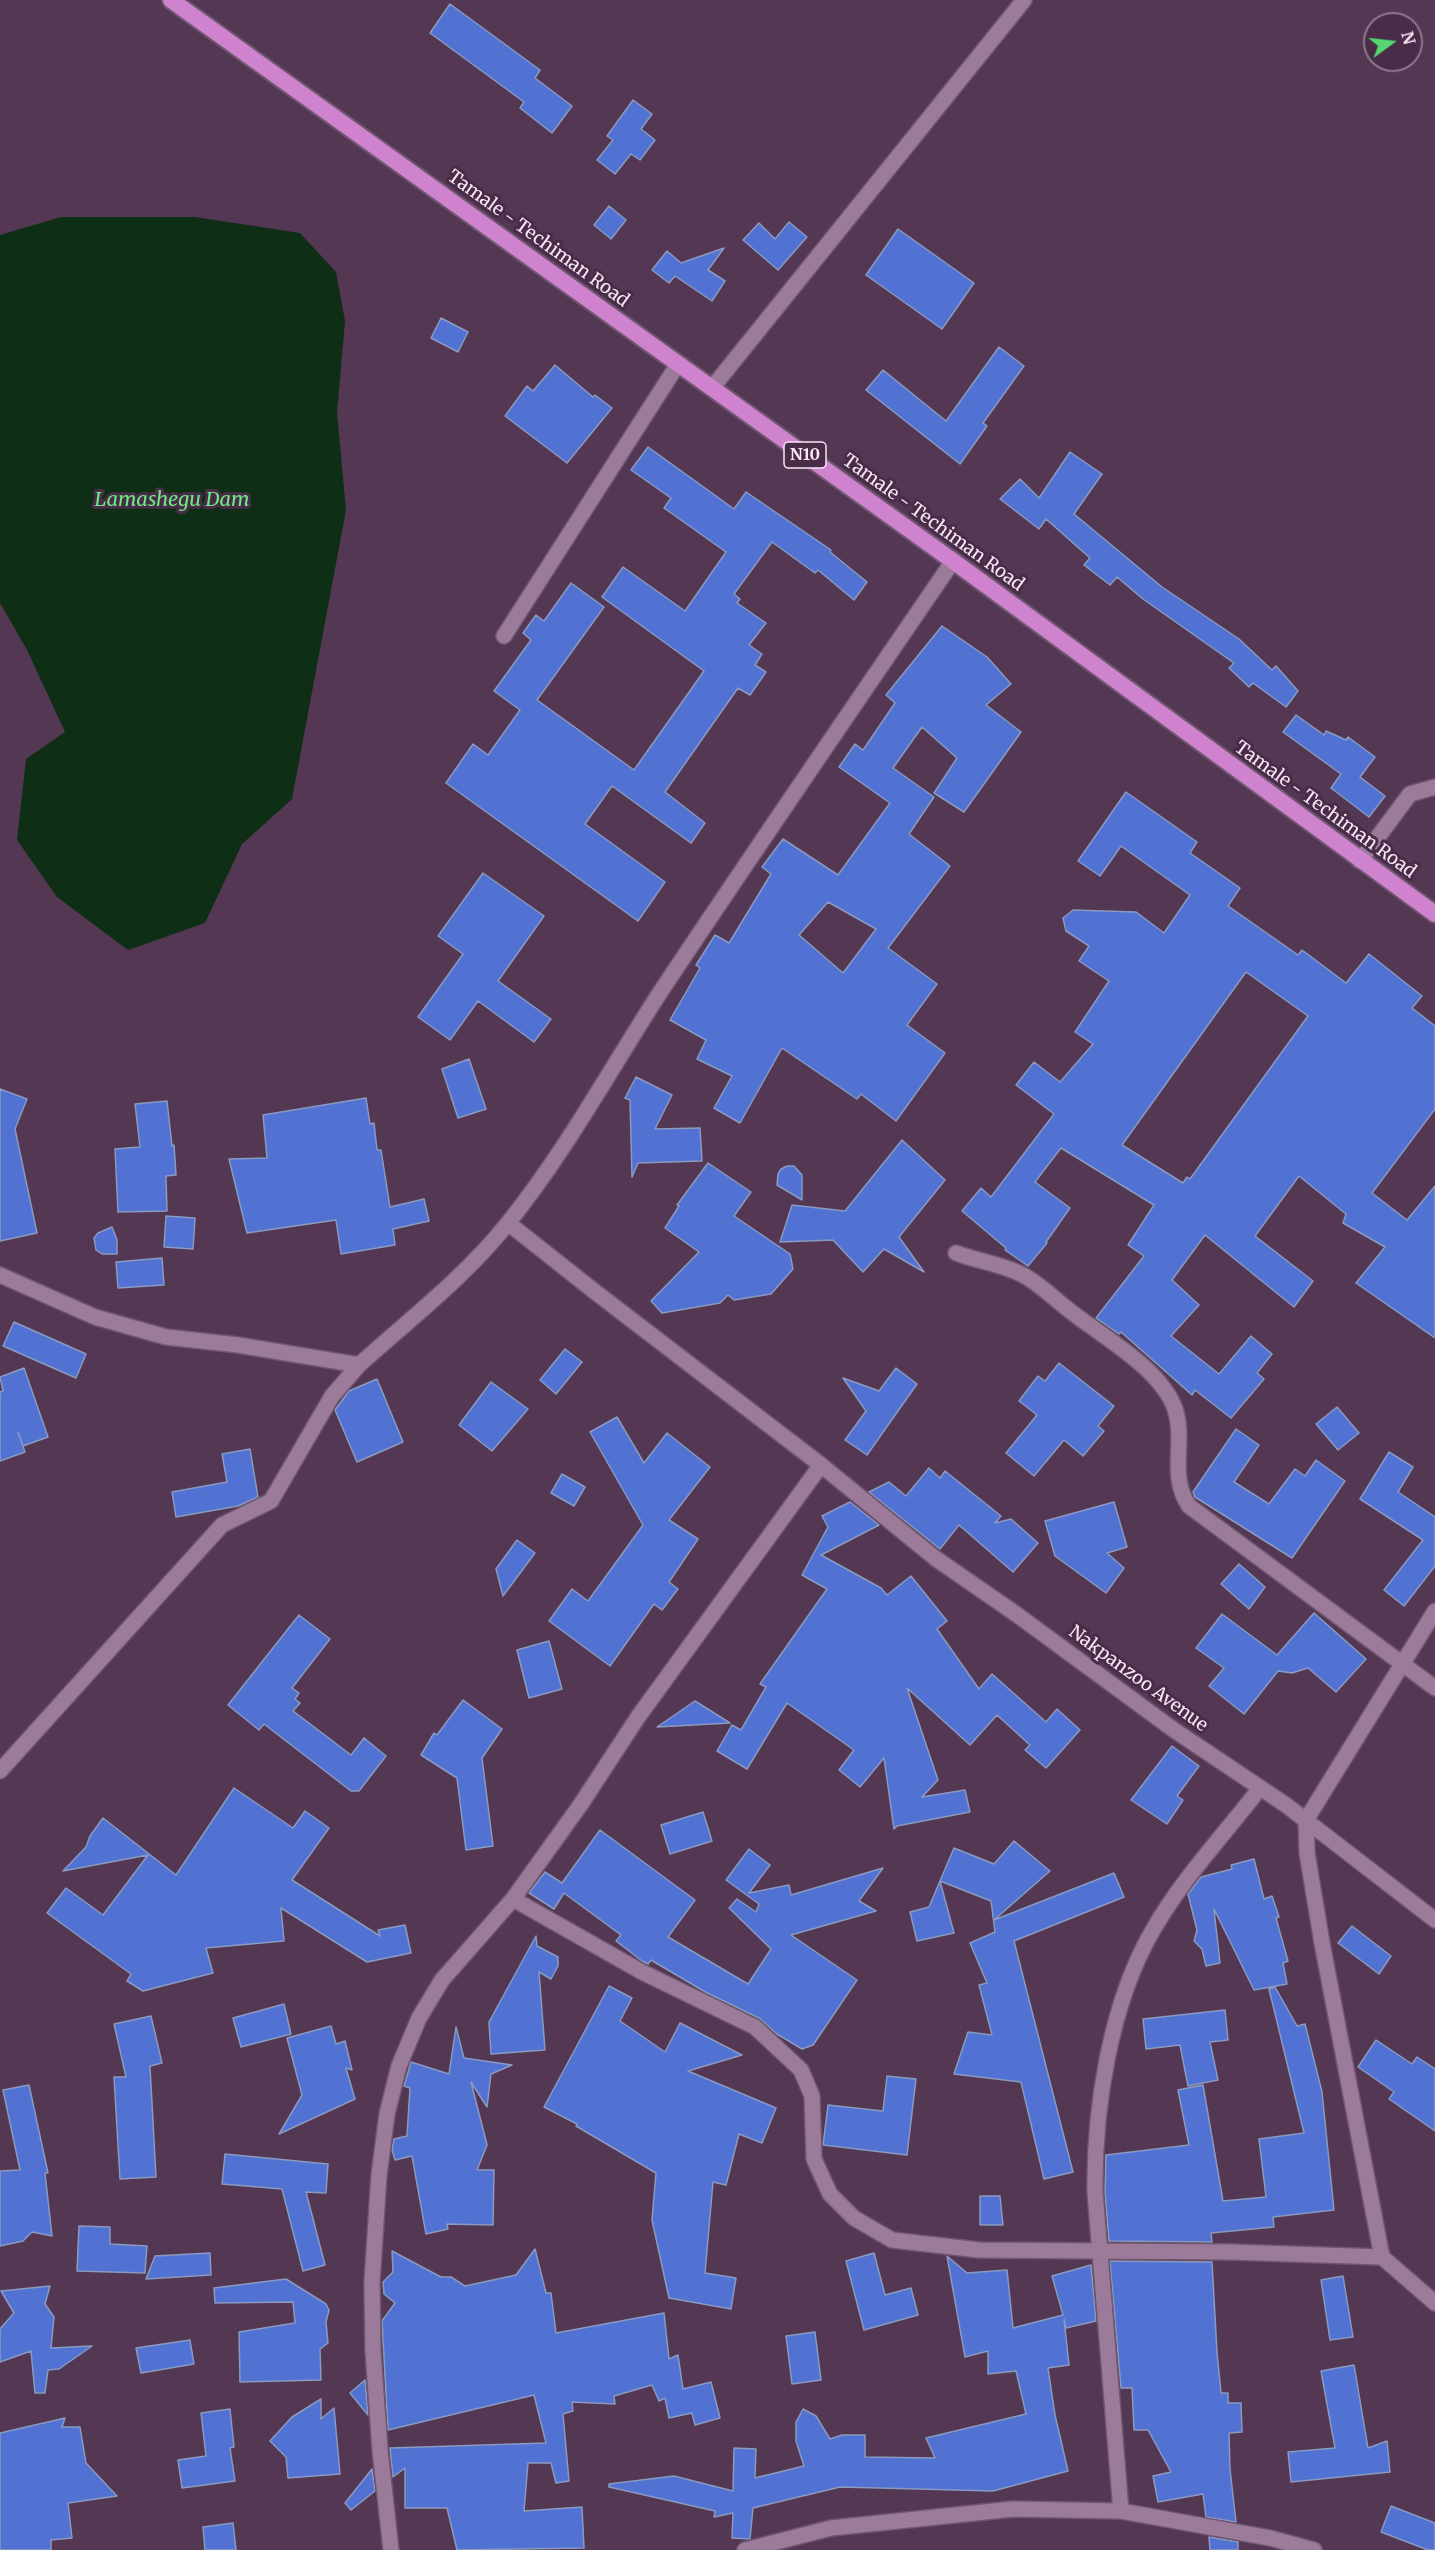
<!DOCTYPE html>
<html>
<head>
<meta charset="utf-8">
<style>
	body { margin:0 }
	#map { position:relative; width:1435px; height:2550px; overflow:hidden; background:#533753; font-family:Merriweather,serif }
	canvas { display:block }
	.north { position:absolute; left:1363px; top:12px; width:60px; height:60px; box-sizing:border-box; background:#482c48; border:2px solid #8f778e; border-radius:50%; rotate:75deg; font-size:16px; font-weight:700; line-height:24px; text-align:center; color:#f9e7f8 }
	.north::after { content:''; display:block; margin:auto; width:21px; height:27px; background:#56d671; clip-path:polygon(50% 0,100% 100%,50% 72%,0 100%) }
</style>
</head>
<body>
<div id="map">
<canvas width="1435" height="2550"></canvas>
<div class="north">N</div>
</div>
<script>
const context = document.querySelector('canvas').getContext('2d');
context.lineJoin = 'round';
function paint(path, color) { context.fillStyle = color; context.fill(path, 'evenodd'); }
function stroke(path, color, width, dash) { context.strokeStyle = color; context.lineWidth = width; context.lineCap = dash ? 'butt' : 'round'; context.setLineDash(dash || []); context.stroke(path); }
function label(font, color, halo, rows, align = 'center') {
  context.font = font + ' Merriweather,serif'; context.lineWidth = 6; context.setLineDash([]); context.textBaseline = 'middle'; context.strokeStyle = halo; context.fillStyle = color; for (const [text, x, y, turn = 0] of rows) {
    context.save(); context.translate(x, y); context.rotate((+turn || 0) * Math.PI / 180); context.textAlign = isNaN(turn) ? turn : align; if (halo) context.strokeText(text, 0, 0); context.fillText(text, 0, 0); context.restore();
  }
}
paint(new Path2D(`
	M 61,217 L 195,217 L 300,233 L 336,272 L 345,321 L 337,413 L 346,510 L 292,799 L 242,844 L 205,923 L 128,950 L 57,897 L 17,840 L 26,759 L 65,732 L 27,650 L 0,603 L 0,235 Z`), '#0e2f15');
const building = new Path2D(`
	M 450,4 L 540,70 L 535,78 L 572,106 L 552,133 L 520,108 L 524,102 L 430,33 Z
	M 633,100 L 652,114 L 641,129 L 655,140 L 640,160 L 631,154 L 615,174 L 597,160 L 613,140 L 607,136 Z
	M 609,206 L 626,220 L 611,239 L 594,225 Z
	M 789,222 L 807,237 L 778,270 L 743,240 L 759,223 L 775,239 Z
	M 898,229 L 974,283 L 942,329 L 866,275 Z
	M 724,248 L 708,270 L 725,281 L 712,301 L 675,276 L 669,283 L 652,270 L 667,251 L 681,263 Z
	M 441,318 L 468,332 L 458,352 L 431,338 Z
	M 999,347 L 1024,366 L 983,423 L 987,426 L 960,464 L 866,390 L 883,370 L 946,421 Z
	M 555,365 L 593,397 L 595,395 L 612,408 L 567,463 L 505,416 L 527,386 L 533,391 Z
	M 648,447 L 734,509 L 746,492 L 831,550 L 830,552 L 867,582 L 854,600 L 818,570 L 815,573 L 772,542 L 734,594 L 740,599 L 737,603 L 766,623 L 749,645 L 762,654 L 755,665 L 766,672 L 750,695 L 738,688 L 665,792 L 705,823 L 691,843 L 612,786 L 585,824 L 665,882 L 638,921 L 446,783 L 473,744 L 488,755 L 520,710 L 494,691 L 531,640 L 523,633 L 536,615 L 544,621 L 571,583 L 604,607 L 537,700 L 634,770 L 704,671 L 602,597 L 623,567 L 685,611 L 726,552 L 664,508 L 671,498 L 631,470 Z
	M 1070,452 L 1102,474 L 1074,514 L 1162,587 L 1239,639 L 1272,670 L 1276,666 L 1298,691 L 1286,707 L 1253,683 L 1249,687 L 1229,668 L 1234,663 L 1143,599 L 1117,577 L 1110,585 L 1084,565 L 1090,558 L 1046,519 L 1039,529 L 1000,499 L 1020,479 L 1039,498 Z
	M 942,626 L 987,657 L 1011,684 L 986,705 L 1021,732 L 964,812 L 934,793 L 957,758 L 922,727 L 893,768 L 934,797 L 909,834 L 950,866 L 888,948 L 937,984 L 907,1025 L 945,1053 L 896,1121 L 861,1094 L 857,1099 L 782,1048 L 740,1123 L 714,1108 L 732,1076 L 697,1059 L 706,1040 L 670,1020 L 700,968 L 696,965 L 715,935 L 729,943 L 771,874 L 762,867 L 783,839 L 838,875 L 890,803 L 839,767 L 855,744 L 863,750 L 895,703 L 886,695 ZM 828,902 L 876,929 L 843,973 L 799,935 Z
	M 1296,715 L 1324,735 L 1326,731 L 1346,740 L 1348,737 L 1375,757 L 1360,777 L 1385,796 L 1369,817 L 1331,788 L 1341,774 L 1283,732 Z
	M 1126,792 L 1197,842 L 1190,853 L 1240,888 L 1228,906 L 1298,955 L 1302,950 L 1346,983 L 1369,954 L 1422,996 L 1412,1008 L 1435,1026 L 1435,1109 L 1372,1193 L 1407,1220 L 1435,1186 L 1435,1338 L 1356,1283 L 1385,1247 L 1343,1223 L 1346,1214 L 1299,1176 L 1255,1236 L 1313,1281 L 1294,1307 L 1205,1235 L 1172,1280 L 1199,1305 L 1171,1336 L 1219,1374 L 1251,1336 L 1272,1354 L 1257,1373 L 1264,1379 L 1231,1418 L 1195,1390 L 1192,1395 L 1121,1332 L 1119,1334 L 1096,1318 L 1144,1256 L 1128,1245 L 1154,1205 L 1061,1148 L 1035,1182 L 1070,1208 L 1046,1242 L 1047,1243 L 1028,1266 L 1005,1250 L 1006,1248 L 962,1211 L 981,1188 L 991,1197 L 1054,1114 L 1016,1085 L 1034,1062 L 1060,1082 L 1093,1044 L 1075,1032 L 1109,981 L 1079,961 L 1089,946 L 1066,931 L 1063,918 L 1073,910 L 1136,912 L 1164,933 L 1190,895 L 1121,846 L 1100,876 L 1078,861 ZM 1246,972 L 1308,1016 L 1190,1179 L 1187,1177 L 1183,1183 L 1122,1145 Z
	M 483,873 L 544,916 L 498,981 L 551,1019 L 534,1042 L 478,1001 L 450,1040 L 418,1017 L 463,954 L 438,936 Z
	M 469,1059 L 486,1109 L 458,1118 L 442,1069 Z
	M 636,1077 L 672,1095 L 655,1129 L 700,1128 L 702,1161 L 638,1163 L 632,1177 L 630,1100 L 625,1098 Z
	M 0,1089 L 27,1099 L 15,1129 L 37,1233 L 0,1241 Z
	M 366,1098 L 370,1124 L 374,1123 L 377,1150 L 381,1150 L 390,1207 L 424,1199 L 429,1221 L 393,1229 L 395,1245 L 341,1254 L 336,1220 L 247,1233 L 229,1159 L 267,1158 L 263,1115 Z
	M 167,1101 L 172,1146 L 174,1145 L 176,1175 L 166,1176 L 167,1211 L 118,1212 L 115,1149 L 140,1147 L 135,1104 Z
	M 902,1140 L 945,1180 L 899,1237 L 924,1272 L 884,1249 L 863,1272 L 833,1240 L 780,1242 L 792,1205 L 845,1211 Z
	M 708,1163 L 751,1192 L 734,1216 L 790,1254 L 793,1269 L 771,1294 L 734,1300 L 728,1295 L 720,1303 L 662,1313 L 651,1301 L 699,1252 L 665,1228 L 679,1206 L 677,1205 Z
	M 787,1166 L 794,1166 L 802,1175 L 802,1200 L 777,1185 L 778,1174 L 781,1169 Z
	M 166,1216 L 195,1218 L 193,1249 L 164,1247 Z
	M 112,1227 L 117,1240 L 117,1254 L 102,1254 L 96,1250 L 94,1238 L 98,1233 Z
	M 162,1258 L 164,1285 L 118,1288 L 116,1262 Z
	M 14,1322 L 86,1354 L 76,1378 L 3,1346 Z
	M 565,1349 L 582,1362 L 556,1394 L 540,1380 Z
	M 1059,1363 L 1114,1406 L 1098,1426 L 1104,1431 L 1083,1456 L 1064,1440 L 1034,1476 L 1006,1453 L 1037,1415 L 1019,1401 L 1038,1376 L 1045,1381 Z
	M 24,1368 L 48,1437 L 23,1446 L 18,1432 L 25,1452 L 0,1461 L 0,1392 L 3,1391 L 0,1377 Z
	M 896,1368 L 917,1384 L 867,1455 L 845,1440 L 866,1411 L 843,1378 L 879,1391 Z
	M 377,1379 L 403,1442 L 357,1462 L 335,1410 L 349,1391 Z
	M 491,1382 L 528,1409 L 492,1451 L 459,1425 Z
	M 1337,1407 L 1359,1433 L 1338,1450 L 1316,1424 Z
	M 617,1417 L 644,1463 L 667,1433 L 710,1467 L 669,1520 L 698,1539 L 669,1582 L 678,1589 L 662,1610 L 654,1604 L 610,1666 L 549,1621 L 572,1589 L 588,1601 L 643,1525 L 590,1432 Z
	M 1236,1429 L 1259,1445 L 1234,1482 L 1269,1504 L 1295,1469 L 1305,1476 L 1316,1460 L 1345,1481 L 1292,1558 L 1195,1497 L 1193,1492 Z
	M 250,1449 L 258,1497 L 238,1506 L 176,1517 L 172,1492 L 227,1482 L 222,1454 Z
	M 1389,1452 L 1413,1467 L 1398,1492 L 1435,1517 L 1435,1566 L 1404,1606 L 1384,1590 L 1423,1540 L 1360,1499 Z
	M 929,1468 L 940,1478 L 945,1471 L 1001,1516 L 995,1523 L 1011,1519 L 1038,1543 L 1013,1572 L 959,1525 L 940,1549 L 869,1492 L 889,1482 L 906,1496 Z
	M 562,1474 L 585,1487 L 574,1506 L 551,1493 Z
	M 850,1502 L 879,1525 L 821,1555 L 881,1588 L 887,1595 L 911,1576 L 947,1621 L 937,1629 L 979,1689 L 992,1674 L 1046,1722 L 1057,1709 L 1080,1730 L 1046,1768 L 1025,1750 L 1030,1745 L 997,1715 L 970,1745 L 907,1688 L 938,1780 L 922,1797 L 965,1790 L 970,1812 L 897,1826 L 894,1829 L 884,1758 L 860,1787 L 839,1770 L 854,1750 L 787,1703 L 747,1769 L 717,1751 L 732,1725 L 741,1730 L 766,1687 L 760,1684 L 827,1589 L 802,1575 L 828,1527 L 822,1516 Z
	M 1114,1502 L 1127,1547 L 1107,1553 L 1124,1568 L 1106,1593 L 1055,1556 L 1045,1521 Z
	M 517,1540 L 535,1553 L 503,1596 L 496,1569 Z
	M 1239,1564 L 1265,1587 L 1249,1609 L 1221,1584 Z
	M 1314,1613 L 1366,1659 L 1336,1692 L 1308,1668 L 1292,1673 L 1278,1671 L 1244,1714 L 1209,1686 L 1224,1668 L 1196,1648 L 1222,1614 L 1277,1655 Z
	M 299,1615 L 330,1639 L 292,1688 L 299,1693 L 295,1699 L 300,1703 L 293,1711 L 351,1755 L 364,1738 L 386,1756 L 359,1791 L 351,1791 L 264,1724 L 259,1730 L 228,1705 Z
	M 549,1641 L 562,1689 L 529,1698 L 517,1650 Z
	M 463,1700 L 502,1729 L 482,1758 L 493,1846 L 466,1850 L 457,1778 L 421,1755 L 434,1733 L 437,1735 Z
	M 695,1701 L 730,1723 L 657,1727 Z
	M 1172,1746 L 1199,1766 L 1177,1796 L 1183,1800 L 1167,1824 L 1131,1800 Z
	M 234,1788 L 293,1828 L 305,1811 L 329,1828 L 292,1880 L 380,1936 L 378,1930 L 405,1925 L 411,1953 L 367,1962 L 281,1908 L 284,1941 L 206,1948 L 213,1973 L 143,1991 L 127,1981 L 131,1974 L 47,1913 L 66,1888 L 103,1915 L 148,1855 L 63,1871 L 86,1847 L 90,1836 L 103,1818 L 176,1875 Z
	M 703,1812 L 712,1841 L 670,1854 L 661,1825 Z
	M 600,1830 L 695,1900 L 668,1937 L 748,1984 L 771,1949 L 729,1908 L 737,1899 L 756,1912 L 759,1904 L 726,1880 L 749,1849 L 770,1865 L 749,1893 L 789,1885 L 791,1895 L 883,1868 L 859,1901 L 876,1911 L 791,1935 L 857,1980 L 813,2045 L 802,2049 L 777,2034 L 759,2018 L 707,1993 L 651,1960 L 648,1964 L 642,1961 L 616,1941 L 621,1935 L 564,1893 L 554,1909 L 529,1893 L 545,1872 L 562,1883 Z
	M 1014,1841 L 1050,1871 L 994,1920 L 1114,1873 L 1124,1897 L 1014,1941 L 1073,2172 L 1044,2179 L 1021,2082 L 954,2074 L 968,2032 L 992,2035 L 979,1985 L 987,1983 L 970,1943 L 995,1932 L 991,1901 L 940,1881 L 954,1848 L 994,1864 Z
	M 1254,1859 L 1264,1899 L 1272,1896 L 1279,1917 L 1276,1918 L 1288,1961 L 1283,1963 L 1287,1984 L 1254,1990 L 1214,1909 L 1220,1963 L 1206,1966 L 1202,1949 L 1194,1941 L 1197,1930 L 1188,1894 L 1201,1877 L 1232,1869 L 1231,1865 Z
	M 940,1881 L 954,1933 L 917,1941 L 910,1912 L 929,1907 Z
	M 1352,1926 L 1391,1956 L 1379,1974 L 1338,1943 Z
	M 536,1936 L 537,1946 L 558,1957 L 558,1966 L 551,1979 L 539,1972 L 545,2050 L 491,2054 L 489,2022 Z
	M 609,1986 L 632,1998 L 620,2021 L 665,2052 L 680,2023 L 742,2055 L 688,2071 L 776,2108 L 762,2143 L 739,2134 L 726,2185 L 713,2182 L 705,2273 L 736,2278 L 731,2309 L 669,2298 L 652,2220 L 656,2173 L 576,2126 L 577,2124 L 544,2107 Z
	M 1275,1987 L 1297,2026 L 1305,2024 L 1322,2092 L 1334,2210 L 1273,2217 L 1274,2227 L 1211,2233 L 1212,2242 L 1109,2241 L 1105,2192 L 1106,2155 L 1189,2145 L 1178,2090 L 1203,2085 L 1223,2201 L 1266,2197 L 1259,2139 L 1304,2133 L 1269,1989 Z
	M 284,2004 L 291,2034 L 241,2047 L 233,2018 Z
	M 1225,2010 L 1228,2040 L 1210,2042 L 1218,2080 L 1188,2086 L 1180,2045 L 1146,2049 L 1143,2019 Z
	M 151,2016 L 162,2063 L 150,2066 L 156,2177 L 120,2179 L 114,2077 L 126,2077 L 114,2024 Z
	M 331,2026 L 336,2044 L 345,2041 L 352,2070 L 346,2068 L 355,2099 L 279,2134 L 302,2095 L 287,2038 Z
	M 456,2027 L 464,2058 L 512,2065 L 491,2074 L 487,2107 L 471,2082 L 487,2145 L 477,2170 L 494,2170 L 493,2225 L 447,2224 L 448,2229 L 426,2234 L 412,2156 L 395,2160 L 392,2150 L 394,2139 L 407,2136 L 410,2088 L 404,2086 L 411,2062 L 449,2074 Z
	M 1376,2040 L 1412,2064 L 1417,2057 L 1435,2069 L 1435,2131 L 1389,2099 L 1394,2092 L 1358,2067 Z
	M 887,2076 L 916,2079 L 907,2155 L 823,2145 L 828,2105 L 883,2111 Z
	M 29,2085 L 48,2173 L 45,2173 L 52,2236 L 32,2232 L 23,2241 L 0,2246 L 0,2171 L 20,2170 L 3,2090 Z
	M 225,2154 L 328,2164 L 326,2193 L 306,2192 L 325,2265 L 303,2271 L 282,2189 L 222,2184 Z
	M 980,2196 L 1000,2196 L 1003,2225 L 980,2225 Z
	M 79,2226 L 110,2227 L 110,2244 L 147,2246 L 145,2273 L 77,2271 Z
	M 535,2249 L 546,2293 L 551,2293 L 556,2333 L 664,2313 L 669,2359 L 678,2355 L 683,2389 L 711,2382 L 720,2418 L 695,2425 L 692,2413 L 669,2418 L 665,2398 L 659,2401 L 652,2385 L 614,2396 L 615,2404 L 572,2402 L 573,2411 L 563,2414 L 569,2481 L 556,2483 L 551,2463 L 528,2463 L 524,2511 L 582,2507 L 584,2548 L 457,2550 L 447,2508 L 405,2508 L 405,2468 L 393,2477 L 390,2448 L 546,2443 L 534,2395 L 388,2430 L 382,2321 L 395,2303 L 384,2294 L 383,2282 L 393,2272 L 392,2251 L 441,2277 L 451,2277 L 465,2286 L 516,2275 Z
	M 210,2253 L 211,2275 L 146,2279 L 155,2256 Z
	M 874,2253 L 885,2295 L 911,2288 L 918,2315 L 864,2330 L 846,2261 Z
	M 947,2256 L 967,2273 L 1007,2270 L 1013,2328 L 1063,2315 L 1052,2276 L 1091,2265 L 1096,2321 L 1066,2328 L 1064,2319 L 1069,2365 L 1048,2368 L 1055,2415 L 1068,2471 L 993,2491 L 840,2487 L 753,2508 L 750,2539 L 732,2538 L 733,2513 L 714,2517 L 715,2511 L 609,2487 L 609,2484 L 674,2476 L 733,2491 L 734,2448 L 756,2449 L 755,2478 L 804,2466 L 796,2441 L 796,2422 L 803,2409 L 816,2416 L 830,2439 L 842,2435 L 865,2435 L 865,2457 L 935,2458 L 926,2438 L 1026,2414 L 1016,2371 L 988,2374 L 988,2351 L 965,2357 Z
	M 1110,2261 L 1212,2262 L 1217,2352 L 1221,2393 L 1228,2393 L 1228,2403 L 1241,2403 L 1242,2432 L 1229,2433 L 1230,2469 L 1236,2522 L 1206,2517 L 1203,2494 L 1158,2502 L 1153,2476 L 1171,2472 L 1148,2430 L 1134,2430 L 1132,2388 L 1121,2388 Z
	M 1343,2276 L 1353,2337 L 1330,2340 L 1321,2280 Z
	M 286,2279 L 326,2304 L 329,2310 L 326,2322 L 328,2343 L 320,2349 L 321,2380 L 240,2382 L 239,2332 L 295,2323 L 293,2302 L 215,2303 L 214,2288 Z
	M 50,2286 L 45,2304 L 54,2317 L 51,2348 L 92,2346 L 59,2369 L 48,2370 L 45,2393 L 35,2393 L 31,2351 L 0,2362 L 0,2329 L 14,2313 L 1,2291 Z
	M 815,2332 L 821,2380 L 792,2384 L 786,2336 Z
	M 190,2340 L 194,2364 L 141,2373 L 136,2348 Z
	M 1354,2365 L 1368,2448 L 1387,2441 L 1390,2472 L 1291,2482 L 1288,2452 L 1335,2448 L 1321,2371 Z
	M 365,2380 L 368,2415 L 350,2393 Z
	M 321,2399 L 321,2419 L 334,2408 L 340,2474 L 288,2478 L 286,2457 L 270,2441 L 292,2417 Z
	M 230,2409 L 234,2447 L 230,2448 L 235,2481 L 182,2488 L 178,2460 L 206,2456 L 201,2413 Z
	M 65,2418 L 62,2427 L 80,2427 L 86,2463 L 117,2496 L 68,2503 L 72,2538 L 51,2540 L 51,2550 L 0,2550 L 0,2433 Z
	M 372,2469 L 375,2491 L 351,2510 L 345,2503 Z
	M 1391,2506 L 1435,2523 L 1435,2550 L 1428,2550 L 1381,2532 Z
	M 233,2523 L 236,2550 L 205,2550 L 203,2527 Z
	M 1209,2537 L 1238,2542 L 1238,2550 L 1210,2550 Z`);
paint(building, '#5272d3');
stroke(building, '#8a9ac0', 1.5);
const service = new Path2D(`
	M 712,388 L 1024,0
	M 504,636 L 678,364
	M 1360,861 L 1410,794 L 1435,787`);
const minor = new Path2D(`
	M 956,1253 C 977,1261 1001,1264 1021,1274 C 1038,1282 1054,1299 1069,1310 C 1101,1336 1161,1368 1175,1409 C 1186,1442 1168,1475 1189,1506 L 1435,1688
	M 0,1275 L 95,1317 L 166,1337 L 238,1345 L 359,1365 C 410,1319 465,1277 508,1223 C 566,1151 611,1068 661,991 C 757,847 855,704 953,561
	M 821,1465 L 935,1558 L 1016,1614 L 1174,1730 L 1286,1805 L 1435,1920
	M 1435,1611 L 1306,1820 L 1307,1853 L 1322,1943 L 1382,2257 L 1435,2303
	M 0,1771 L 222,1525 L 271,1501 L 332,1396 L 359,1365
	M 513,1899 L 642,1972 L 755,2027 L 801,2070 L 812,2096 L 814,2159 L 830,2194 L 854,2218 L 892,2240 L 979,2250 L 1231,2252 L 1382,2257
	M 1121,2511 L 1095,2192 C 1094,2109 1110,2003 1153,1930 C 1182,1879 1224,1835 1260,1788
	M 391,2550 L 380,2450 L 373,2351 L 372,2282 L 379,2175 L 387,2114 L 399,2066 L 419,2018 L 442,1980 L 513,1899 L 581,1804 L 638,1717 L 821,1465 L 594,1291 L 508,1223
	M 745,2550 L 831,2528 L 1013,2509 L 1121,2511 L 1270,2538 L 1314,2550`);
const trunk = new Path2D(`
	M 171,0 L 953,561 L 1435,914`);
stroke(service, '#6e566e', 18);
stroke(minor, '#6e566e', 18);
stroke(trunk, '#6e566e', 20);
stroke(service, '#9c7b9a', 15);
stroke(minor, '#9c7b9a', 15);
stroke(trunk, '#cf82cd', 16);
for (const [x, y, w] of [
	[805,455,42]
]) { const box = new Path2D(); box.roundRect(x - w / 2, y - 13, w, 26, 4.5); context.fillStyle = '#482c48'; context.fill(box); stroke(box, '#f9e7f8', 1.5); }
label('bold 16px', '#f9e7f8', null, [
	["N10",805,455]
]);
label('18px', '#f9e7f8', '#482c48', [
	["Tamale - Techiman Road",538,239,36],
	["Tamale - Techiman Road",933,523,36],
	["Tamale - Techiman Road",1325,810,36],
	["Nakpanzoo Avenue",1138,1679,36]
]);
label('italic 20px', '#6beb83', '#482c48', [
	["Lamashegu Dam",172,500]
]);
</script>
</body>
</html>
